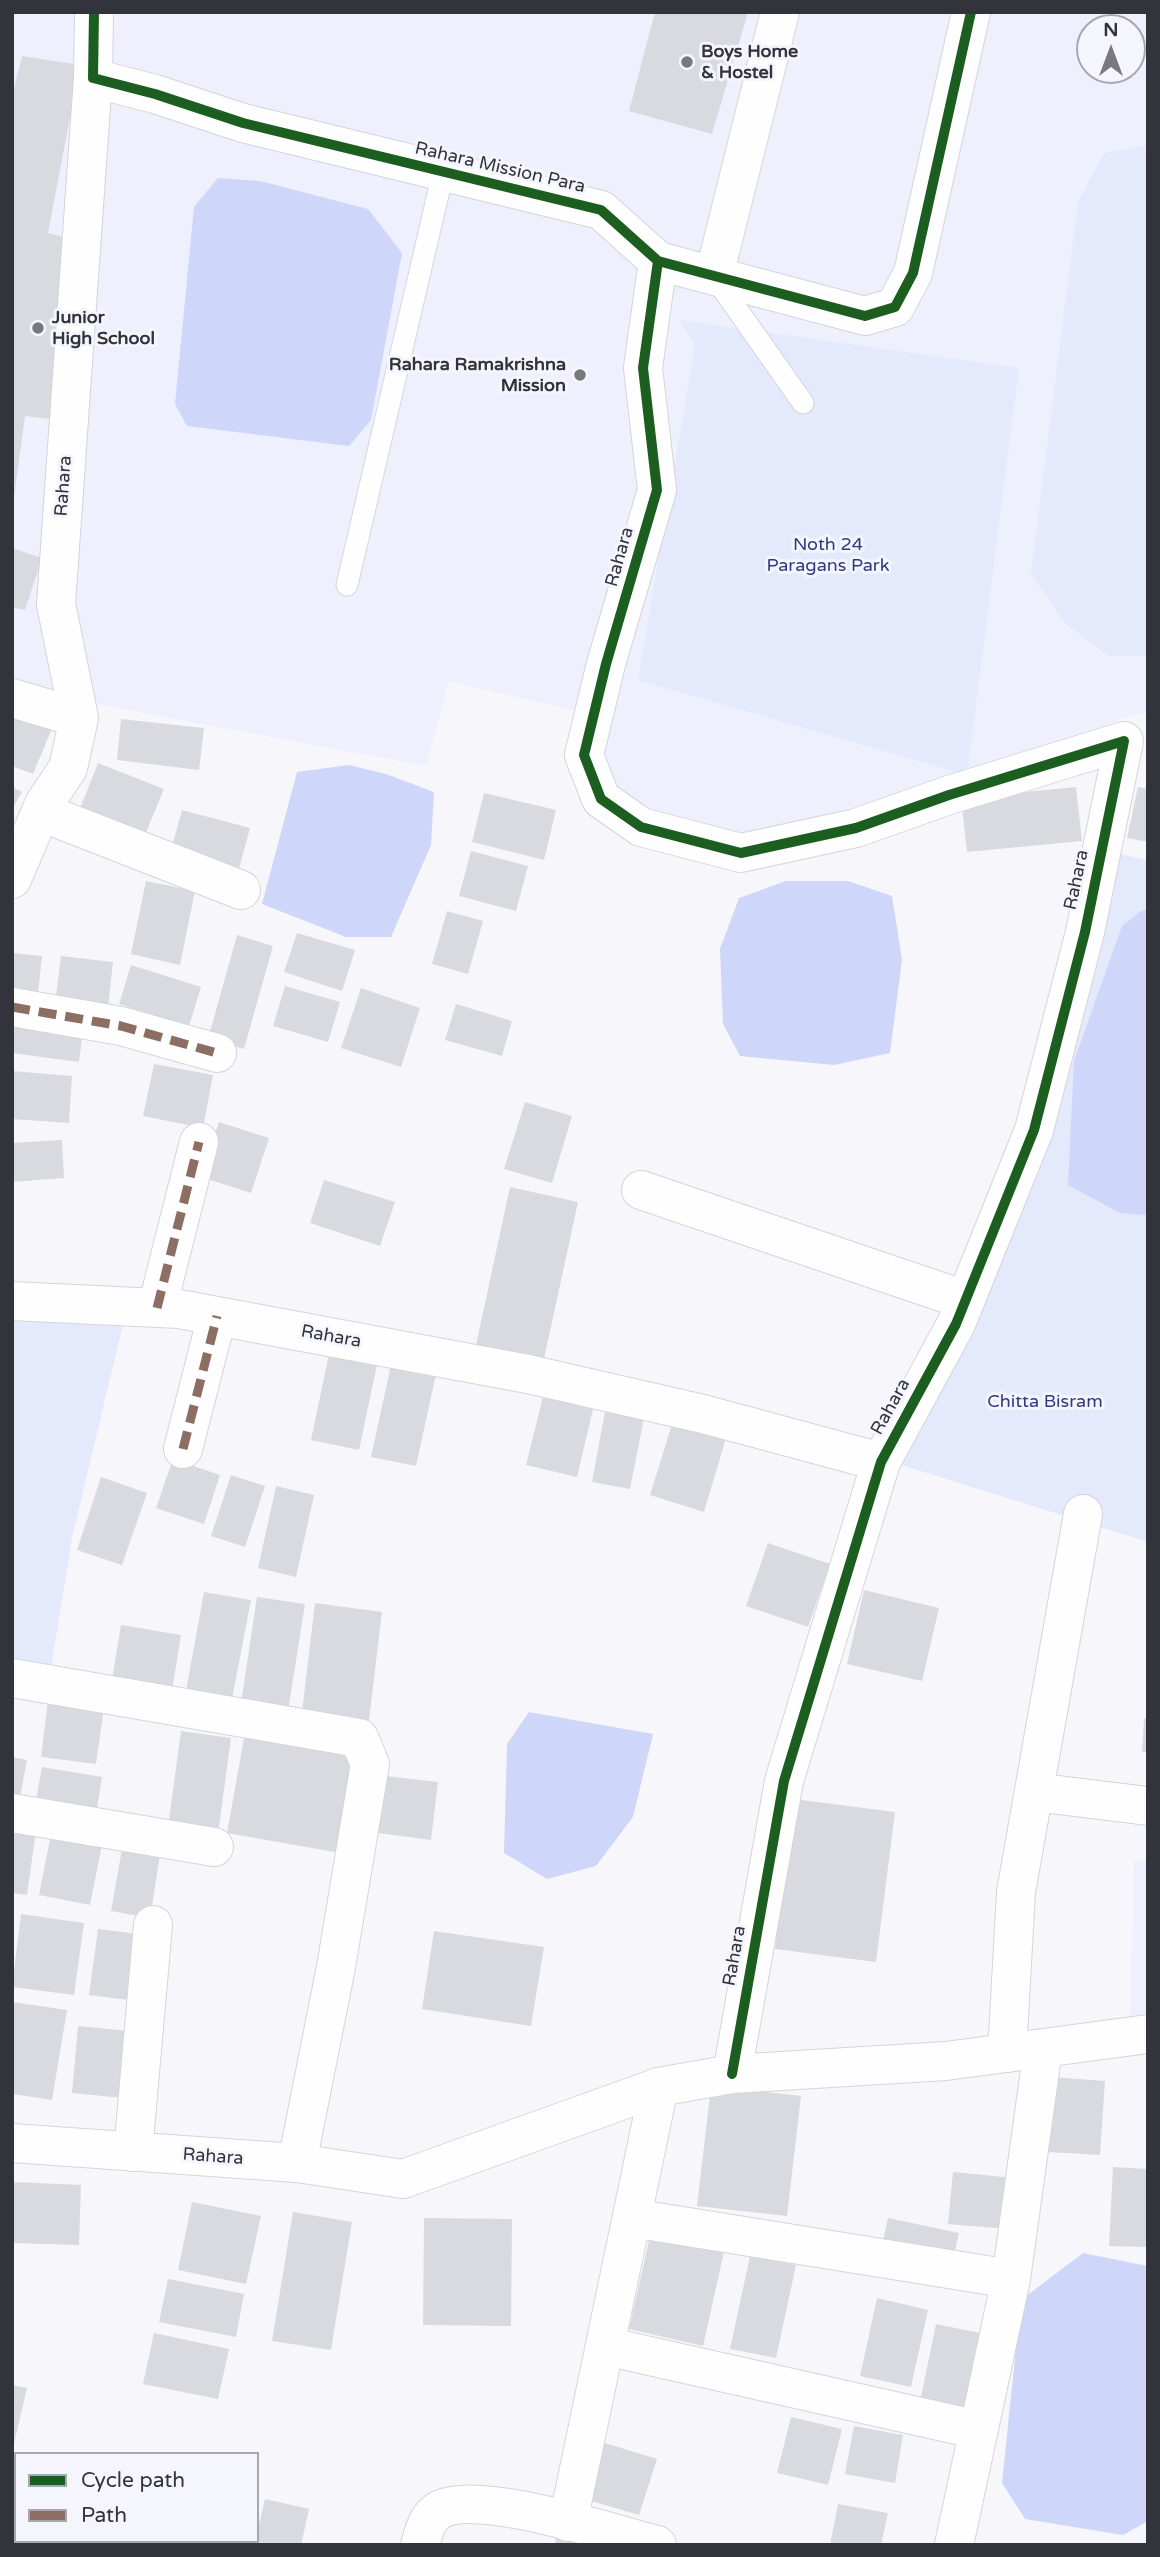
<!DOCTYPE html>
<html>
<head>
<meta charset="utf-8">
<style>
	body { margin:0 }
	#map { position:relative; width:1160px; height:2557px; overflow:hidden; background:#f7f7fb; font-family:"Varela Round",sans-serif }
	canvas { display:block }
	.frame { position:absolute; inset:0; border:14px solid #33343b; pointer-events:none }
	.legend { position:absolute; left:14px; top:2452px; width:245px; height:91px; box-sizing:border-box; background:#f5f6fd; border:2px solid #a7a8af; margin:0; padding:9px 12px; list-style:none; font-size:21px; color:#33343b }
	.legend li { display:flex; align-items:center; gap:14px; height:35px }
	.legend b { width:35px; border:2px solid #a7a8af }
	.north { position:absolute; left:1076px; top:14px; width:70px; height:70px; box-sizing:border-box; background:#f5f6fd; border:2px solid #a7a8af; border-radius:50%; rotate:0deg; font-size:19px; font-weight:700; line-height:28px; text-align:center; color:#33343b }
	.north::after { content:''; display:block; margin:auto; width:24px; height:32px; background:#78787e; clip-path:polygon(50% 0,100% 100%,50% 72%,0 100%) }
</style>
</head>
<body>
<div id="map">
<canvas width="1160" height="2557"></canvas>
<div class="frame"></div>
<ul class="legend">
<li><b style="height:9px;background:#1b5e20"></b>Cycle path</li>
<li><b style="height:9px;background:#8d6e63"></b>Path</li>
</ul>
<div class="north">N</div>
</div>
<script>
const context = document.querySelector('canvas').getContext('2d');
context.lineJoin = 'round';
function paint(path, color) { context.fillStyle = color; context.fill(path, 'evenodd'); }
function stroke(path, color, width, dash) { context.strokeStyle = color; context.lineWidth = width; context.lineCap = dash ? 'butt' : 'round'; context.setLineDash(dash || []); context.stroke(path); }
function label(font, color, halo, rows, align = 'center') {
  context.font = font + ' "Varela Round",sans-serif'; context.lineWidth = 6; context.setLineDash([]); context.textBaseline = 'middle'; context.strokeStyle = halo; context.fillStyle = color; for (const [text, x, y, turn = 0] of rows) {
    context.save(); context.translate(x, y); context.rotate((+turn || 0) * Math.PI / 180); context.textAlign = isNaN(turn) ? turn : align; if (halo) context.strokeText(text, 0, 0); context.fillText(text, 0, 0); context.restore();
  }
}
paint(new Path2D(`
	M 12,12 L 1148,12 L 1148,714 L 1132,715 L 996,767 L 744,838 L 633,811 L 601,777 L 583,713 L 449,681 L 426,766 L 95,704 L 12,680 ZM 1090,28 L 1132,28 L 1132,70 L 1090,70 Z
	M 1134,1860 L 1148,1861 L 1148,2015 L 1130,2020 Z`), '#eef0fd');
paint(new Path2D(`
	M 1148,145 L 1148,656 L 1109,656 L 1066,624 L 1031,574 L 1078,202 L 1104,153 Z
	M 679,320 L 1019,368 L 967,775 L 638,680 L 695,345 Z
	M 1111,852 L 1148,860 L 1148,1542 L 895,1463 L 967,1331 Z
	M 12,1314 L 124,1320 L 72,1538 L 51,1669 L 12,1663 Z`), '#e4e9fc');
paint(new Path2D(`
	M 218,178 L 260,181 L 368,209 L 402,253 L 371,420 L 349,446 L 187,426 L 175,404 L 194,207 Z
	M 349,765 L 386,774 L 434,792 L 431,845 L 391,937 L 346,937 L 262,904 L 297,772 Z
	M 786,881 L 848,881 L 892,896 L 902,960 L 890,1053 L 834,1065 L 740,1056 L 723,1024 L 720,949 L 739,898 Z
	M 1148,909 L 1148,1215 L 1120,1213 L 1068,1185 L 1074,1061 L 1122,926 L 1141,911 Z
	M 529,1712 L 653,1734 L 633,1817 L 596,1866 L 547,1879 L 504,1853 L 507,1744 Z
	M 1083,2253 L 1148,2266 L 1148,2521 L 1123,2535 L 1025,2519 L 1002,2483 L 1021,2300 Z`), '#ced6f9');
paint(new Path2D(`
	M 655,12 L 748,12 L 712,134 L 629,111 Z
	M 22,56 L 80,65 L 48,233 L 75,240 L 51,419 L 25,416 L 14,497 L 12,97 Z
	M 12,548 L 42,558 L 25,610 L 12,607 Z
	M 12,710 L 53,726 L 33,774 L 12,766 Z
	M 121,719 L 204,728 L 199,770 L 117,760 Z
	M 98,763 L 164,789 L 142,842 L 77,816 Z
	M 12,787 L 22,792 L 12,809 Z
	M 1076,787 L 1082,841 L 967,852 L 961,798 Z
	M 1138,787 L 1148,789 L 1148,842 L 1127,838 Z
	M 484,793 L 556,810 L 544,860 L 472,842 Z
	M 182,810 L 250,828 L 237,876 L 169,857 Z
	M 471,851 L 528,866 L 516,911 L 459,896 Z
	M 146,881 L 195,891 L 180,965 L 131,954 Z
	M 447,911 L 483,921 L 468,974 L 432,964 Z
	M 297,933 L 355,950 L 342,991 L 284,972 Z
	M 237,935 L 273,946 L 244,1049 L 208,1039 Z
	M 12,953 L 42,956 L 37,1004 L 12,1001 Z
	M 61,956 L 113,962 L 107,1017 L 54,1011 Z
	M 131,965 L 201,987 L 189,1026 L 119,1004 Z
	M 285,986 L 340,1002 L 328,1042 L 273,1026 Z
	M 361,988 L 420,1008 L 401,1067 L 341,1048 Z
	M 456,1004 L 512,1021 L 502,1056 L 445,1040 Z
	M 12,1013 L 84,1023 L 79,1062 L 12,1053 Z
	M 154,1064 L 213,1075 L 203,1128 L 143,1116 Z
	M 12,1071 L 72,1076 L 69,1123 L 12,1119 Z
	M 525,1102 L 572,1116 L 552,1183 L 504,1169 Z
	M 219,1122 L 269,1138 L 251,1193 L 201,1177 Z
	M 62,1140 L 64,1178 L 12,1182 L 12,1143 Z
	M 324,1180 L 395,1202 L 380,1246 L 310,1223 Z
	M 510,1187 L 578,1202 L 544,1359 L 476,1345 Z
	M 329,1354 L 377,1365 L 359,1450 L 311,1440 Z
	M 391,1365 L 436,1374 L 416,1466 L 371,1457 Z
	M 545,1389 L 595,1401 L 577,1477 L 526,1465 Z
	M 606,1406 L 645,1413 L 630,1489 L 592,1482 Z
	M 673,1421 L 726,1438 L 704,1512 L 650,1495 Z
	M 173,1459 L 220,1475 L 204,1524 L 156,1508 Z
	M 231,1475 L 265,1486 L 245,1547 L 211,1536 Z
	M 101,1477 L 147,1493 L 122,1565 L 77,1550 Z
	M 276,1486 L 314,1495 L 296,1577 L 258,1568 Z
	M 768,1543 L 830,1564 L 808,1627 L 746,1606 Z
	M 864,1590 L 939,1608 L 922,1681 L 847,1664 Z
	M 204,1592 L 251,1600 L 232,1699 L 186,1691 Z
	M 257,1597 L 305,1604 L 288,1711 L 241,1703 Z
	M 315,1603 L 382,1612 L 369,1720 L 302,1712 Z
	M 121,1625 L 181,1635 L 171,1697 L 111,1686 Z
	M 48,1701 L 104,1708 L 96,1764 L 41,1757 Z
	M 1144,1718 L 1148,1719 L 1148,1752 L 1142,1752 Z
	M 181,1731 L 231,1738 L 218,1834 L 168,1827 Z
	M 244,1738 L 357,1757 L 340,1853 L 227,1833 Z
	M 12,1757 L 27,1760 L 18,1807 L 12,1806 Z
	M 42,1767 L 102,1777 L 95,1821 L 34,1810 Z
	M 385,1776 L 438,1782 L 431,1840 L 378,1833 Z
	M 794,1799 L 895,1812 L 876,1962 L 775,1949 Z
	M 12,1820 L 37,1824 L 27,1895 L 12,1893 Z
	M 52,1829 L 103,1840 L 90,1905 L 39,1895 Z
	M 122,1849 L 160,1855 L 150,1918 L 111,1911 Z
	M 21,1914 L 84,1923 L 74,1995 L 12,1987 Z
	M 98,1929 L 146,1935 L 137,2001 L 89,1995 Z
	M 434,1931 L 544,1947 L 531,2026 L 422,2009 Z
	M 12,2002 L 67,2010 L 52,2100 L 12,2094 Z
	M 78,2026 L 129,2031 L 123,2098 L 72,2093 Z
	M 1051,2077 L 1105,2081 L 1100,2155 L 1047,2152 Z
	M 711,2086 L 801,2096 L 787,2216 L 697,2206 Z
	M 1113,2167 L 1148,2169 L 1148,2247 L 1109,2246 Z
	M 953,2172 L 1014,2178 L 1008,2229 L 948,2224 Z
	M 12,2182 L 81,2185 L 79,2245 L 12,2243 Z
	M 192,2202 L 261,2216 L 246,2284 L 178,2270 Z
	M 293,2212 L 352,2222 L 331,2350 L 272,2341 Z
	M 424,2218 L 512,2219 L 511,2326 L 423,2325 Z
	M 888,2218 L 959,2233 L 950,2274 L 879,2258 Z
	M 650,2236 L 724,2252 L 703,2346 L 629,2329 Z
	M 750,2256 L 796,2265 L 776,2358 L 730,2349 Z
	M 168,2279 L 244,2294 L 236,2337 L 159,2322 Z
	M 877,2298 L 928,2310 L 911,2387 L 860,2376 Z
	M 936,2324 L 985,2334 L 968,2413 L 920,2402 Z
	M 154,2333 L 229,2349 L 218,2399 L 143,2384 Z
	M 12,2385 L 27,2388 L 13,2448 L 12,2448 Z
	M 791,2417 L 842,2429 L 828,2485 L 777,2473 Z
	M 854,2426 L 903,2435 L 895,2483 L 845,2474 Z
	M 605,2443 L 657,2459 L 639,2515 L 588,2500 Z
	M 265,2499 L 309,2509 L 301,2545 L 254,2545 Z
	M 838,2504 L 888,2513 L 881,2545 L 830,2545 Z
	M 556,2537 L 585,2545 L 555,2545 Z
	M 118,2541 L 166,2541 L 166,2545 L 117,2545 Z`), '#d9dadf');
const lane = new Path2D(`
	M 715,278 L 803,403
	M 347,585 L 443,173`);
const street = new Path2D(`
	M 94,12 L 93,78 L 155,94 L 243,123 L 601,210 L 658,261 L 865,316 L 895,307 L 913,273 L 971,12
	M 658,261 L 643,368 L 657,490 L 606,664 L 584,755 L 601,799 L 641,827 L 741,853 L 856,828 L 949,795 L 1124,741 L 1085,932 L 1034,1130 L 956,1324 L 881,1462 L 784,1781 L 732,2074
	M 714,276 L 780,12
	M 12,698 L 79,718
	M 41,812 L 241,890
	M 12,879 L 44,804 L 68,768 L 79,718 L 56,604 L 93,78
	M 12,1007 L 121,1026 L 217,1053
	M 641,1190 L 965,1300
	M 12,1301 L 179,1309 L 351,1341 L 528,1374 L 703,1414 L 881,1462
	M 157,1308 L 199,1142
	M 183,1449 L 217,1316
	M 12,1678 L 359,1738 L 370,1764 L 336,1967 L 297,2163
	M 1034,1792 L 1148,1806
	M 12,1813 L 214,1847
	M 1007,2053 L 1016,1892 L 1083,1514
	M 133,2152 L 153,1925
	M 632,2218 L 1011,2279
	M 605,2346 L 979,2430
	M 568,2522 L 659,2087
	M 420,2545 C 424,2531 427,2516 441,2509 C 481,2490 610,2533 657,2545
	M 954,2545 L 1011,2279 L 1043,2049`);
const secondary = new Path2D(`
	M 12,2143 L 297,2163 L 403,2179 L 659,2087 L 732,2074 L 946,2061 L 1148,2034`);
stroke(lane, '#d4d5da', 23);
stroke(street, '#d4d5da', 40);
stroke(secondary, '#d4d5da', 40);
stroke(lane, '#fefefe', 21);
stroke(street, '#fefefe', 38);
stroke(secondary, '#fefefe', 38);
stroke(new Path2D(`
	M 12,1007 L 121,1026 L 217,1053
	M 157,1308 L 199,1142
	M 183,1449 L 217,1316`), '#8d6e63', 9, [18, 9]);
stroke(new Path2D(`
	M 94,12 L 93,78 L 155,94 L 243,123 L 601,210 L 658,261 L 865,316 L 895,307 L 913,273 L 971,12
	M 658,261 L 643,368 L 657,490 L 606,664 L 584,755 L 601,799 L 641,827 L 741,853 L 856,828 L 949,795 L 1124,741 L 1085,932 L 1034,1130 L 956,1324 L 881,1462 L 784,1781 L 732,2074`), '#1b5e20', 10);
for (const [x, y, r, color] of [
	[687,62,7,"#78787e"],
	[38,328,7,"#78787e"],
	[580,375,7,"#78787e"]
]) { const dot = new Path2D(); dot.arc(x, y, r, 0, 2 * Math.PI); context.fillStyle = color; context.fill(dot); stroke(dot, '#f5f6fd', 2.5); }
label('bold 18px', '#33343b', '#f5f6fd', [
	["Boys Home",701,52],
	["& Hostel",701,73],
	["Junior",52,318],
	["High School",52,339],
	["Rahara Ramakrishna",566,365,"right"],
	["Mission",566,386,"right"]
], 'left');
label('18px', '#33343b', '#f5f6fd', [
	["Rahara Mission Para",500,168,13],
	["Rahara",64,486,-86],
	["Rahara",620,557,-74],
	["Rahara",1077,880,-78],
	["Rahara",331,1337,10],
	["Rahara",891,1407,-61],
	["Rahara",735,1956,-80],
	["Rahara",213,2157,4]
]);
label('18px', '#31397f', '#f5f6fd', [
	["Noth 24",828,545],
	["Paragans Park",828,566],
	["Chitta Bisram",1045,1402]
]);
</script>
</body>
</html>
